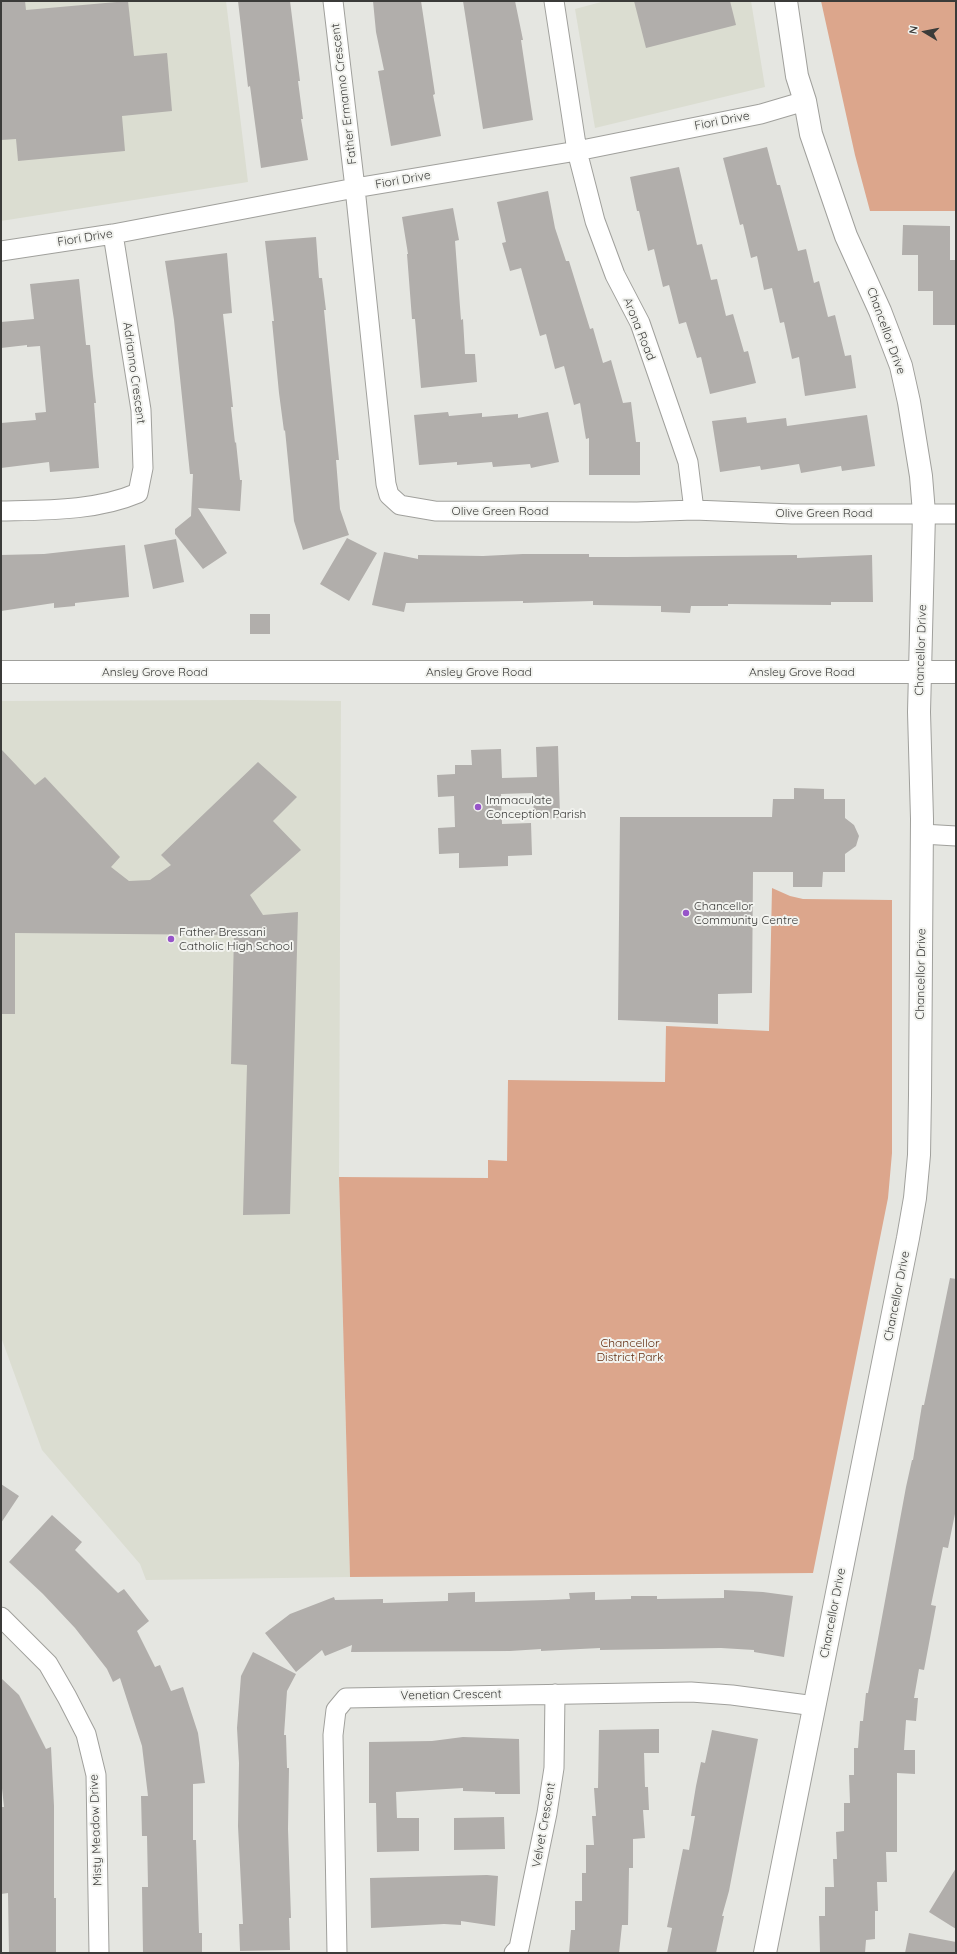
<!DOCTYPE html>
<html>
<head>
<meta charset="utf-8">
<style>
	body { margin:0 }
	#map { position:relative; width:957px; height:1954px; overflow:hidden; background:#e5e6e1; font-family:Quicksand,sans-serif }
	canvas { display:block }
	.frame { position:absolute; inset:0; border:2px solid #3b3b39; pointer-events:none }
	.north { position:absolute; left:905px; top:12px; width:40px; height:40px; -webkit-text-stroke:3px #f2f3ef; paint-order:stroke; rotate:280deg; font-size:11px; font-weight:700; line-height:16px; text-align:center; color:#3b3b39 }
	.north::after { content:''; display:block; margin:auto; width:14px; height:18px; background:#3b3b39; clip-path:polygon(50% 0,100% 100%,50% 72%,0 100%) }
</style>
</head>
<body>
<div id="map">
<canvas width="957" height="1954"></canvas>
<div class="frame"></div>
<div class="north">N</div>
</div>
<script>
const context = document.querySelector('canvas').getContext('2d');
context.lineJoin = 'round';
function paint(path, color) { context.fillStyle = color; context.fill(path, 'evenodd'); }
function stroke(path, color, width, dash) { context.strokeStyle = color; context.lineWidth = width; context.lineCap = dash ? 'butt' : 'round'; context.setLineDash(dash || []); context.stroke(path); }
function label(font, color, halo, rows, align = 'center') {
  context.font = font + ' Quicksand,sans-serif'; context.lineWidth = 4; context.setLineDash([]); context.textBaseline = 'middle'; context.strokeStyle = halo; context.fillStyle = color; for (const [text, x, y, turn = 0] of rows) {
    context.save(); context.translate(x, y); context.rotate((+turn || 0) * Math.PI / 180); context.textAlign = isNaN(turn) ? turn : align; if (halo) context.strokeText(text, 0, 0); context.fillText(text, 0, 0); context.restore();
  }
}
paint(new Path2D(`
	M 1,1 L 226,1 L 248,182 L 1,221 Z
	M 605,1 L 751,1 L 765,87 L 595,128 L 575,9 Z
	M 254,700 L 341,701 L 339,1177 L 350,1577 L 146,1580 L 140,1564 L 42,1450 L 1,1337 L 1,701 Z`), '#dbddd1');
paint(new Path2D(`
	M 821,1 L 956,1 L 956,211 L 870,211 L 855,155 Z
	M 772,888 L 790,896 L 803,899 L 892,900 L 892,1153 L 888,1198 L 813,1573 L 350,1577 L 339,1177 L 488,1178 L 488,1160 L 507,1161 L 508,1080 L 665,1082 L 666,1026 L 769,1031 Z`), '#dca68c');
paint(new Path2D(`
	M 1,1 L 25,1 L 26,10 L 128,1 L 134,56 L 167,53 L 172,111 L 122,116 L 125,151 L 18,161 L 16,139 L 1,140 Z
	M 238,1 L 290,1 L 300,81 L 298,81 L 303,119 L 301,119 L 308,160 L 261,168 L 250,86 L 248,87 Z
	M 373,1 L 421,1 L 435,94 L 433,95 L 441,136 L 391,146 L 378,71 L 384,70 L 376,32 Z
	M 463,1 L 515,1 L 523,40 L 521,40 L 533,120 L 483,129 Z
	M 634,1 L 730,1 L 736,25 L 646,48 Z
	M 767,147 L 777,185 L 780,185 L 798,251 L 806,249 L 814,283 L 819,281 L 828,317 L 835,315 L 845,356 L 851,355 L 856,388 L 805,396 L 799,357 L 792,359 L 784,322 L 780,323 L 772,288 L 764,290 L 757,256 L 751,258 L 743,224 L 740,225 L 723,158 Z
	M 679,167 L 697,245 L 702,244 L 711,280 L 717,279 L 726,316 L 733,314 L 744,352 L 748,351 L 756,383 L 710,394 L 701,357 L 697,358 L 686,322 L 679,324 L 669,285 L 663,287 L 654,249 L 648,251 L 639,211 L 637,211 L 630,177 Z
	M 548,191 L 555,228 L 566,261 L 569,261 L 590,329 L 593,328 L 603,363 L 611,360 L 623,403 L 631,402 L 636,442 L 640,442 L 640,475 L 589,475 L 589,438 L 586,439 L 580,403 L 574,405 L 564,366 L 555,369 L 546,334 L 540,336 L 521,268 L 510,271 L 502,243 L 506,242 L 497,202 Z
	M 453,208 L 459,240 L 455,241 L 461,320 L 463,319 L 465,354 L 475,354 L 477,382 L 421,388 L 415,319 L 412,319 L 407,254 L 408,254 L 402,217 Z
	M 903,225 L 950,226 L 950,260 L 956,260 L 956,325 L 933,325 L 933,291 L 918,291 L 918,255 L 902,255 Z
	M 316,237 L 319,278 L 322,278 L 326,310 L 324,310 L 339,460 L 336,460 L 340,509 L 349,535 L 303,550 L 294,521 L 285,430 L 284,431 L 279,393 L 272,321 L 274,321 L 265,241 Z
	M 227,253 L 232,313 L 223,314 L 233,407 L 231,407 L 235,443 L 236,442 L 240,480 L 242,480 L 240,511 L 198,508 L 227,553 L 203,569 L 175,534 L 175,529 L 191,516 L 193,474 L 190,474 L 174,320 L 165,261 Z
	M 79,279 L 86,345 L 90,345 L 93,376 L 96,403 L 94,403 L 99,468 L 50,472 L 49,462 L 1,468 L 1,423 L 36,420 L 35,413 L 46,412 L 40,346 L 27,347 L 27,345 L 1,348 L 1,322 L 34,319 L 30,284 Z
	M 448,412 L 449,416 L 482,413 L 482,417 L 518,414 L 518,418 L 548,412 L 559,462 L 531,468 L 530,464 L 493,467 L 492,462 L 457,465 L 457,462 L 419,465 L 414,415 Z
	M 867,415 L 875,466 L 842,471 L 841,466 L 801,473 L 799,464 L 761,470 L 760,466 L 720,472 L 712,421 L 746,417 L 747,423 L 786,418 L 787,426 Z
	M 347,538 L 377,553 L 349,601 L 320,584 Z
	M 176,539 L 184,582 L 153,589 L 144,545 Z
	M 125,545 L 129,597 L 75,603 L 75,606 L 54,608 L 54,603 L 1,611 L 1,555 L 44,554 Z
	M 384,552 L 418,559 L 418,555 L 483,556 L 523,554 L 589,554 L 589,557 L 627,557 L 797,555 L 797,558 L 872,555 L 873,602 L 831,602 L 831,605 L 728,604 L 728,606 L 691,606 L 690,613 L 661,612 L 661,606 L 593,605 L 593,601 L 523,603 L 523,601 L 406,603 L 404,612 L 372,605 Z
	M 250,614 L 270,614 L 270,634 L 250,634 Z
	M 558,746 L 560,818 L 534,819 L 533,793 L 501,794 L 502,824 L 531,823 L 532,855 L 508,856 L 508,866 L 459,868 L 459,853 L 439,854 L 438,828 L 455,827 L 454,796 L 438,797 L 437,775 L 455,774 L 455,765 L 472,765 L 471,750 L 501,749 L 502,778 L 537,777 L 536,747 Z
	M 1,749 L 35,785 L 45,777 L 120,857 L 111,867 L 129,881 L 150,880 L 171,865 L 161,855 L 258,762 L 297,797 L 273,821 L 301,850 L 250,895 L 263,915 L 298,912 L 290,1214 L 243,1215 L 247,1065 L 231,1064 L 234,935 L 15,933 L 15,1014 L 1,1014 Z
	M 794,788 L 824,789 L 824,799 L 845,799 L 845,818 L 854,825 L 859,836 L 856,846 L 845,854 L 845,872 L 823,872 L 822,887 L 793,887 L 793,872 L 753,872 L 752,993 L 718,994 L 718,1024 L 618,1020 L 620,817 L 772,817 L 773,799 L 794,799 Z
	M 950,1278 L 956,1279 L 956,1509 L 948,1548 L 943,1547 L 931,1605 L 936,1606 L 924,1670 L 919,1669 L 914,1698 L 918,1698 L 916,1721 L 906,1720 L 904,1750 L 915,1750 L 915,1774 L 897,1773 L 897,1852 L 886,1852 L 887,1882 L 877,1882 L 878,1911 L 875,1911 L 875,1939 L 866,1940 L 865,1953 L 820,1953 L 819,1916 L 825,1916 L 825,1887 L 834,1887 L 833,1859 L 837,1859 L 836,1832 L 844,1831 L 844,1803 L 850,1803 L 849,1775 L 854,1775 L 854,1748 L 858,1748 L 860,1721 L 863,1721 L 866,1693 L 868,1693 L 906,1487 L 912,1460 L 913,1460 L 922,1405 L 924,1405 Z
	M 1,1484 L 19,1496 L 1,1523 Z
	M 52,1515 L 82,1542 L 75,1550 L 118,1593 L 124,1589 L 149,1621 L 137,1631 L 155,1667 L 160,1665 L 171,1691 L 183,1687 L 198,1733 L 205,1783 L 193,1784 L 193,1840 L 196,1840 L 199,1933 L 202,1933 L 202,1953 L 143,1953 L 142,1887 L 148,1887 L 147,1836 L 142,1836 L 141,1796 L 148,1796 L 142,1746 L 120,1678 L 113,1682 L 107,1669 L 75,1628 L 43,1594 L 9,1562 Z
	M 724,1590 L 763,1592 L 793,1596 L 784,1657 L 754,1652 L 754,1650 L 721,1648 L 600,1650 L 600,1648 L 541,1651 L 541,1649 L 510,1651 L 351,1652 L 352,1645 L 325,1656 L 322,1650 L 296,1672 L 265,1633 L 290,1614 L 334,1597 L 335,1600 L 383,1599 L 383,1603 L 448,1601 L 448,1593 L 475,1592 L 475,1602 L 548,1600 L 570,1599 L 569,1593 L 595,1592 L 595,1600 L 631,1599 L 631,1596 L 657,1596 L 657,1599 L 724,1598 Z
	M 253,1652 L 296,1674 L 287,1691 L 284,1735 L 286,1735 L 287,1768 L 289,1768 L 288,1829 L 291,1918 L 289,1918 L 290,1950 L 240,1951 L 239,1924 L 243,1924 L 238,1826 L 239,1763 L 237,1728 L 241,1676 Z
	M 1,1678 L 19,1695 L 46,1749 L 51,1747 L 54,1806 L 54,1898 L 56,1898 L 56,1953 L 9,1953 L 8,1893 L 1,1894 L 1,1807 L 4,1807 L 1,1779 Z
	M 659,1729 L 659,1753 L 644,1753 L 645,1787 L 648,1787 L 649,1810 L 643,1810 L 645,1838 L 633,1839 L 633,1868 L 629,1868 L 628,1925 L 622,1925 L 619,1953 L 569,1953 L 571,1930 L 575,1930 L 575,1901 L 582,1901 L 582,1873 L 586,1873 L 586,1845 L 594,1845 L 592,1816 L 596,1816 L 594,1788 L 598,1788 L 599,1730 Z
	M 712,1730 L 758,1739 L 729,1891 L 722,1916 L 724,1916 L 716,1953 L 667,1953 L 672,1928 L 667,1927 L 683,1849 L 689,1850 L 695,1816 L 691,1816 L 696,1786 L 701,1762 L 705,1763 Z
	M 463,1737 L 519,1739 L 520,1794 L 495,1794 L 495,1792 L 463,1791 L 463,1788 L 396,1792 L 397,1818 L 419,1818 L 419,1851 L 377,1852 L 376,1803 L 369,1803 L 369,1742 L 432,1741 Z
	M 504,1817 L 505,1849 L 454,1850 L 454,1818 Z
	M 956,1868 L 956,1929 L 929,1912 Z
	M 487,1875 L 498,1876 L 495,1926 L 461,1921 L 461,1925 L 444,1924 L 371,1928 L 370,1878 Z
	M 909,1933 L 956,1942 L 956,1953 L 905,1953 Z`), '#b1aeab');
const minor = new Path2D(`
	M 333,1 L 355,188 L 386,484 L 389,495 L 400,505 L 435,511 L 637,512 L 694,510 L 792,514 L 956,514
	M 554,1 L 577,151 L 595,221 L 615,275 L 640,323 L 688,462 L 694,510
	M 1,251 L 113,234 L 355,188 L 577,151 L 761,114 L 805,101
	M 1,511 C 46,510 96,511 138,493 L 143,468 L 141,410 L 113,234
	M 922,834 L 956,836
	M 1,1617 L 48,1664 L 67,1697 L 86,1734 L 96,1775 L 99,1953
	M 337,1953 L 333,1735 L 336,1710 L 346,1698 L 691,1692 L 732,1695 L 815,1706
	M 514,1953 L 519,1948 L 547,1813 L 554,1768 L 555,1694`);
const tertiary = new Path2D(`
	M 1,672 L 956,672
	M 765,1953 L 908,1238 L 915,1198 L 919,1155 L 920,1095 L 922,819 L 919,712 L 924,513 L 921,476 L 909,402 L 901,366 L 880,311 L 846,236 L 811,134 L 805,101 L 797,76 L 786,1`);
stroke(minor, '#a0a09c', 21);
stroke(tertiary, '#a0a09c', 24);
stroke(minor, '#fff', 19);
stroke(tertiary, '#fff', 22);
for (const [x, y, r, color] of [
	[478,807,4,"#9754c9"],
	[686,913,4,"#9754c9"],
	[171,939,4,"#9754c9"]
]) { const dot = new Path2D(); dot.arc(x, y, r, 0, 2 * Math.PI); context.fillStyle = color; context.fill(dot); stroke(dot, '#f2f3ef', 1.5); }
label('12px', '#3b3b39', '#f2f3ef', [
	["Father Ermanno Crescent",344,94,-97],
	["Fiori Drive",722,121,-11],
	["Fiori Drive",403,180,-10],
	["Fiori Drive",85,238,-9],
	["Arona Road",639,329,68],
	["Chancellor Drive",886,331,70],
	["Adrianno Crescent",134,373,82],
	["Olive Green Road",500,511],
	["Olive Green Road",824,513],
	["Chancellor Drive",921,650,-88],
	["Ansley Grove Road",155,672],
	["Ansley Grove Road",479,672],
	["Ansley Grove Road",802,672],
	["Chancellor Drive",921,974,-89],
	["Chancellor Drive",897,1296,-79],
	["Chancellor Drive",833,1613,-79],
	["Venetian Crescent",451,1695,-1],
	["Velvet Crescent",544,1825,-80],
	["Misty Meadow Drive",96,1830,-92]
]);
label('12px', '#3b3b39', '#f2f3ef', [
	["Immaculate",486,800],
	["Conception Parish",486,814],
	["Chancellor",694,906],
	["Community Centre",694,920],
	["Father Bressani",179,932],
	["Catholic High School",179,946]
], 'left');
label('12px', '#622e12', '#f2f3ef', [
	["Chancellor",630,1343],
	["District Park",630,1357]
]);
</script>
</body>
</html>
